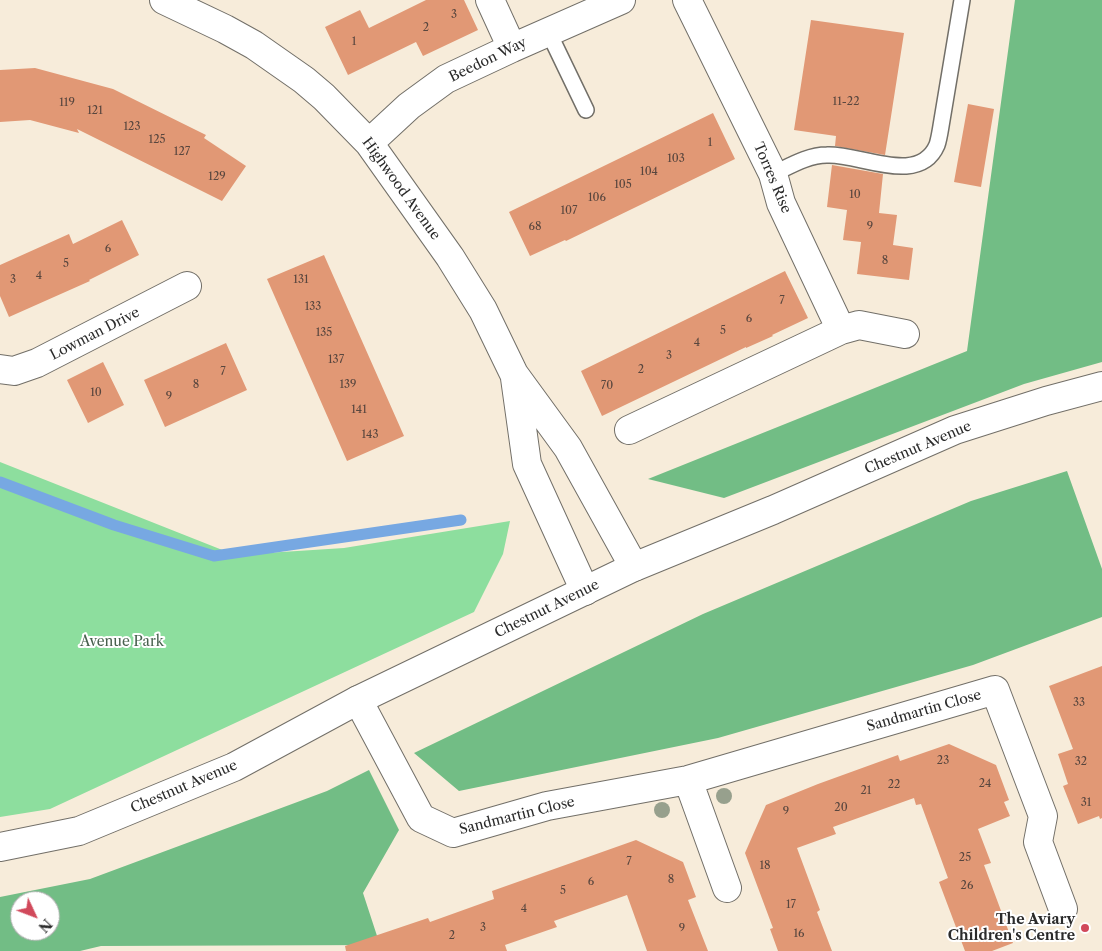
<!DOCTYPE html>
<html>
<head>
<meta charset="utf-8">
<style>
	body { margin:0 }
	#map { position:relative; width:1102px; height:951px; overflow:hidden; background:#f7ecda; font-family:"Libre Caslon Text",serif }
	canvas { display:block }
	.north { position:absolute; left:10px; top:891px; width:50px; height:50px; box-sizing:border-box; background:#fff; border:1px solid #aaa; border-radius:50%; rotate:133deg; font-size:14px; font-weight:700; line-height:20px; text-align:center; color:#2b2b2b }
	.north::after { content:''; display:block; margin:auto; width:18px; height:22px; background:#d1495b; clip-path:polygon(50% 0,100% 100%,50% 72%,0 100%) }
</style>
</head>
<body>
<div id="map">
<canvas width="1102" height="951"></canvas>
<div class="north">N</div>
</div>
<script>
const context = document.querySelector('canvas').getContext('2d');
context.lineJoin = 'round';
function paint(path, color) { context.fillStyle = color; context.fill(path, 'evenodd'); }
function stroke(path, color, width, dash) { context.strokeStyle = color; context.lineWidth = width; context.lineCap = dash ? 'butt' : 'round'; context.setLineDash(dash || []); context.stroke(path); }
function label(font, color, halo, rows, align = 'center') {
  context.font = font + ' "Libre Caslon Text",serif'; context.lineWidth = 4; context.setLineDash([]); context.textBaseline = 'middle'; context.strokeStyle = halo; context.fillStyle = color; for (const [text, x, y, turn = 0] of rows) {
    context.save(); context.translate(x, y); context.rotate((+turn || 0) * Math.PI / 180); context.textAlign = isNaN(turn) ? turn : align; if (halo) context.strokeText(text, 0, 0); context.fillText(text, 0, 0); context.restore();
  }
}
paint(new Path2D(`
	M 0,462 L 235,555 L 344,548 L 510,521 L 503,554 L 474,612 L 50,809 L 0,817 Z`), '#8dde9e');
paint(new Path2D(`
	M 1015,0 L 1102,0 L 1102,362 L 1024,384 L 724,498 L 648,479 L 967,351 Z
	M 1067,471 L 1102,569 L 1102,617 L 973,665 L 718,738 L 459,791 L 414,753 L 703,614 L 971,501 Z
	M 369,770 L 399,830 L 363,893 L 380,945 L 101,946 L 80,951 L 0,951 L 0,897 L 90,879 L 327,791 ZM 20,901 L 50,901 L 50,931 L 20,931 Z`), '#72bd85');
stroke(new Path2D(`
	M 0,482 L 114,525 L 214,556 L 461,520`), '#77a8e2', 11);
paint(new Path2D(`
	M 426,0 L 464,0 L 478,30 L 423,56 L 416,42 L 348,75 L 325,27 L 360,10 L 369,28 Z
	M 811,20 L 904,33 L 885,155 L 835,146 L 836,136 L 794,130 Z
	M 35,68 L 113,89 L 206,135 L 204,138 L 246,166 L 222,201 L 77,129 L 79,133 L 30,120 L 0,122 L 0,70 Z
	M 968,104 L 994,109 L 981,187 L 954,182 Z
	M 713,113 L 735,159 L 566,241 L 565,240 L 530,256 L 509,212 Z
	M 832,165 L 883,174 L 879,213 L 897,215 L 893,245 L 913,248 L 909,280 L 857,274 L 861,242 L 843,240 L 847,210 L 827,207 Z
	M 122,220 L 139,255 L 89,280 L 90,281 L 9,317 L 0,296 L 0,265 L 69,234 L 73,244 Z
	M 324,255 L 404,436 L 347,461 L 267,279 Z
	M 785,271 L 808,318 L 772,335 L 773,336 L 746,348 L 746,347 L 602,416 L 581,371 Z
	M 226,343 L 247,390 L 165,427 L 144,380 Z
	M 103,362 L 124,405 L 88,423 L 67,380 Z
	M 1102,666 L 1102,818 L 1100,819 L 1099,816 L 1078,824 L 1063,786 L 1068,784 L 1058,754 L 1073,749 L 1049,686 Z
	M 949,744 L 996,765 L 1009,800 L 1004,802 L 1010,816 L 978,829 L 991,863 L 984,865 L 1013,943 L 992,951 L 965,951 L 939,882 L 948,878 L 921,804 L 916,805 L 914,798 L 833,827 L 836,834 L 797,848 L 820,910 L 817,912 L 832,951 L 778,951 L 770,929 L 773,928 L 745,853 L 766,805 L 818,784 L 898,755 L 900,761 Z
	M 636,840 L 683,862 L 696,897 L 688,900 L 708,951 L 647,951 L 627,895 L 554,921 L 557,927 L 505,945 L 507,951 L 346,951 L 345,946 L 428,918 L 430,922 L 494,899 L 492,891 Z`), '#e19875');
const service = new Path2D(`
	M 548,31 L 586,110
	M 773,174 C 790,166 808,155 827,155 C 859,153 919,187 937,145 C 939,139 940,132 941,126 L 962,0`);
const minor = new Path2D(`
	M 164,0 L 225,29 L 254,45 L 304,80 L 324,97 L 369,143 L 450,257 L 483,310 L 514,374 L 568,448 L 634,567
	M 490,0 L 512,48
	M 687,0 L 773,174 L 781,203 L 841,330
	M 369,143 L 409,106 L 446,79 L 512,48 L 621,0
	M 0,369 L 14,371 L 37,363 L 187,286
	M 515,378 L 527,464 L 585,591
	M 629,430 L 841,330 L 859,325 L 905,334
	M 358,700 L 421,818 L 453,833 L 547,806 L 688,780 L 995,690 L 1043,816 L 1038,842 L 1063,909
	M 688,780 L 727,888`);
const tertiary = new Path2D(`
	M 0,847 L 79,831 L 234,767 L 358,700 L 634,567 L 773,510 L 955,430 L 1046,401 L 1102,386`);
stroke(service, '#726f68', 18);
stroke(minor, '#726f68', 30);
stroke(tertiary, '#726f68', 30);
stroke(service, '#fff', 15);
stroke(minor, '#fff', 28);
stroke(tertiary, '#fff', 28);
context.fillStyle = '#97a08d';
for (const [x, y] of [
	[724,796],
	[662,810]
]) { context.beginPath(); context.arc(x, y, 8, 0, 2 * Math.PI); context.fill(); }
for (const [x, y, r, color] of [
	[1085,928,5,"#d1495b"]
]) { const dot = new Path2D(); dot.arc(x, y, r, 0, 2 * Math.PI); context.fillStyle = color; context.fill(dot); stroke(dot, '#fff', 2); }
label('11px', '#58463e', null, [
	["3",454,15],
	["2",426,28],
	["1",354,42],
	["11-22",846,102],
	["119",67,103],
	["121",95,111],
	["123",132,127],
	["125",157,140],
	["1",710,143],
	["127",182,152],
	["103",676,159],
	["104",649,172],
	["129",217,177],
	["105",623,185],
	["10",855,195],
	["106",597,198],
	["107",569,211],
	["68",535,227],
	["9",870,227],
	["6",108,249],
	["8",885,261],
	["5",66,264],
	["4",39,276],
	["3",13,280],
	["131",301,280],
	["7",782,301],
	["133",313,307],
	["6",749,319],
	["5",723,331],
	["135",324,333],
	["4",697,343],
	["3",669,356],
	["137",336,360],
	["2",641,370],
	["7",223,372],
	["8",196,385],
	["139",348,385],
	["70",607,386],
	["10",96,393],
	["9",169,397],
	["141",359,410],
	["143",370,435],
	["33",1079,703],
	["23",943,761],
	["32",1081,762],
	["24",985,784],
	["22",894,785],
	["21",866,791],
	["31",1086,803],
	["20",841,808],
	["9",786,812],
	["25",965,858],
	["7",629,862],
	["18",765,866],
	["8",671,880],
	["6",591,882],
	["26",967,886],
	["5",563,891],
	["17",791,905],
	["4",524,909],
	["3",483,928],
	["9",682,929],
	["16",799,934],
	["2",452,936]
]);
label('14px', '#2b2b2b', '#fff', [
	["Beedon Way",488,60,-26],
	["Torres Rise",772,178,67],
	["Highwood Avenue",401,189,54],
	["Lowman Drive",95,334,-27],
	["Chestnut Avenue",918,448,-23],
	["Chestnut Avenue",547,609,-26],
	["Sandmartin Close",924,711,-16],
	["Chestnut Avenue",184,787,-23],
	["Sandmartin Close",517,816,-14]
]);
label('14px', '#48614e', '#fff', [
	["Avenue Park",122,642]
]);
label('bold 14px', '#2b2b2b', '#fff', [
	["The Aviary",1075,920],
	["Children's Centre",1075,936]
], 'right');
</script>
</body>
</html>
